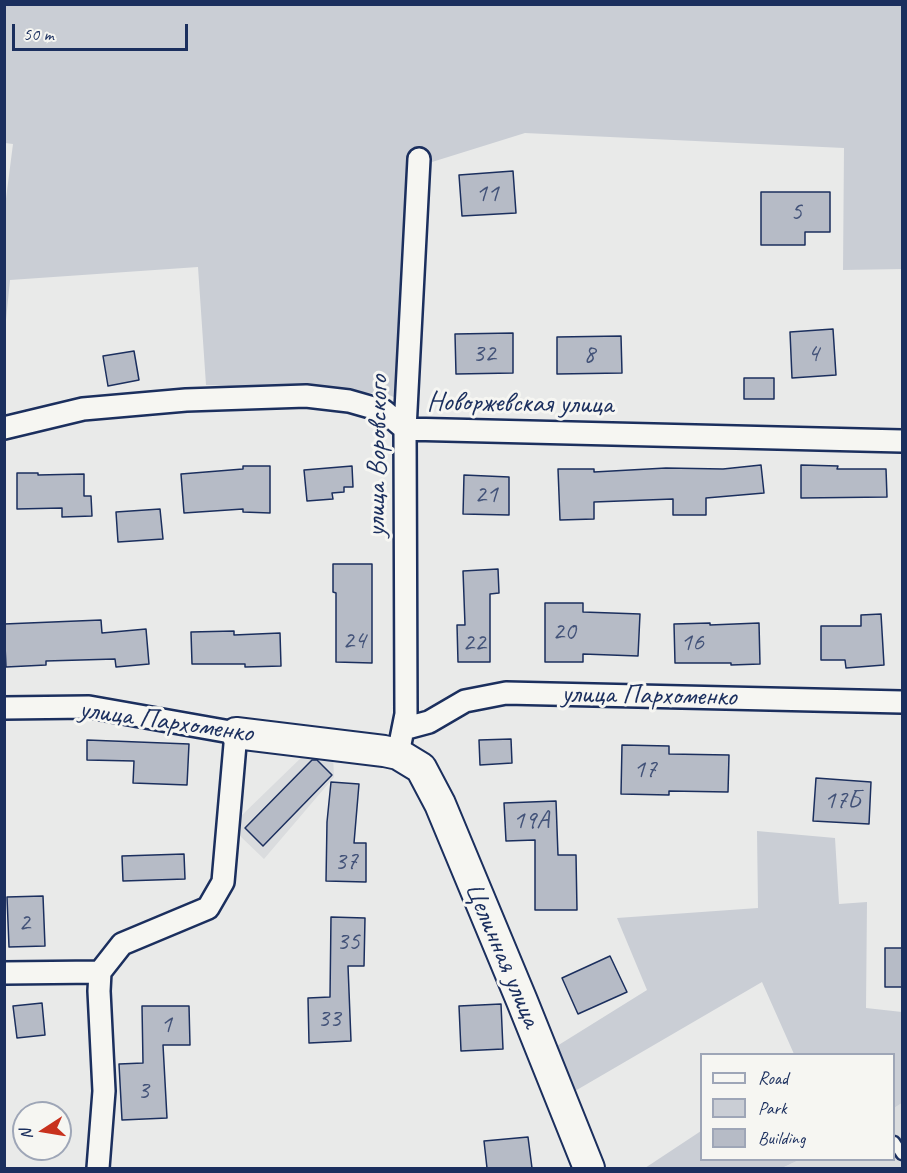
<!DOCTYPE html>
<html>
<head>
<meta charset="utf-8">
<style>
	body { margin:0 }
	#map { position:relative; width:907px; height:1173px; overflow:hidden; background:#e9eae9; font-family:Caveat,sans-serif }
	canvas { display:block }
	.frame { position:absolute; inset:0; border:6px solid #1b2f5e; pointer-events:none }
	.legend { position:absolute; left:700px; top:1053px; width:195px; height:108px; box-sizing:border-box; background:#f6f6f2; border:2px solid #9ea6b7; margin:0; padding:8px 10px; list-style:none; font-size:18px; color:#1b2f5e }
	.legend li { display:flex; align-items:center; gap:12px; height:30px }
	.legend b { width:30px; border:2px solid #9ea6b7 }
	.north { position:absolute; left:12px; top:1101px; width:60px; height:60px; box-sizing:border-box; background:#f6f6f2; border:2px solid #9ea6b7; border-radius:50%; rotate:258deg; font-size:16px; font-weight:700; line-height:24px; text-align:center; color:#1b2f5e }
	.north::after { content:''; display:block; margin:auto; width:21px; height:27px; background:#c8321e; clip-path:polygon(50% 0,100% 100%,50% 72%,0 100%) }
	.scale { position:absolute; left:12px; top:24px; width:176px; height:27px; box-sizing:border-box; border:3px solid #1b2f5e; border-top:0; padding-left:8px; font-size:18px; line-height:21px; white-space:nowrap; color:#1b2f5e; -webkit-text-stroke:4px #f6f6f2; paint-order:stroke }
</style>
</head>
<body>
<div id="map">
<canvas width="907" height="1173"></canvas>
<div class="frame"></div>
<ul class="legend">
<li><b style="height:8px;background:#f6f6f2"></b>Road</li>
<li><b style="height:16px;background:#caced5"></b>Park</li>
<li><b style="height:16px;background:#b6bbc6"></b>Building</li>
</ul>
<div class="north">N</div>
<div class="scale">50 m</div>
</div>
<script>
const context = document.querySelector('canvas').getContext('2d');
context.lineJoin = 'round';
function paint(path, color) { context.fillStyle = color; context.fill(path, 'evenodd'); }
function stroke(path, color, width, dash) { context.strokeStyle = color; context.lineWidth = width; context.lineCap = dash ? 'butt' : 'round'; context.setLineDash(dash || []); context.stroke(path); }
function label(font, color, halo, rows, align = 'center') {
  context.font = font + ' Caveat,sans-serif'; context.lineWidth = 6; context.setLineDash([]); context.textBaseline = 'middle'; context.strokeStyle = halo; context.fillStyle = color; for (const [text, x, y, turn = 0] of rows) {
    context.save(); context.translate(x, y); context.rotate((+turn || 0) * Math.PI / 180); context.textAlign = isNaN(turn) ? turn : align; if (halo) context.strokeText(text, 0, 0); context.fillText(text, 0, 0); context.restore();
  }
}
paint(new Path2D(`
	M 307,752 L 333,755 L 334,777 L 264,859 L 239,835 L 240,817 Z
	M 902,1103 L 902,1168 L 782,1168 L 799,1160 L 894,1160 L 894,1108 Z`), '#dadcde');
paint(new Path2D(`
	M 5,5 L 902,5 L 902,269 L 843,270 L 844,148 L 525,133 L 432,162 L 411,405 L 387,394 L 307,389 L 206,385 L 198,267 L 10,280 L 5,330 L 4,214 L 13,144 L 5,143 Z
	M 757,831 L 835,838 L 839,904 L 867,902 L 866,1008 L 902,1012 L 902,1103 L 894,1108 L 894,1054 L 794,1054 L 762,982 L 575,1091 L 557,1046 L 647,990 L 617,918 L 758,908 Z
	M 701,1131 L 702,1160 L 799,1160 L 782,1168 L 645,1168 Z`), '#caced5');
const building = new Path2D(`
	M 513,171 L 516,213 L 462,216 L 459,175 Z
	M 761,192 L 830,192 L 830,232 L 805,232 L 805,245 L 761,245 Z
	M 833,329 L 836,375 L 792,378 L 790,332 Z
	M 513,333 L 513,373 L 456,374 L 455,334 Z
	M 621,336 L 622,373 L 557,374 L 557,337 Z
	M 134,351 L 139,380 L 108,386 L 103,356 Z
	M 744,378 L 774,378 L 774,399 L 744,399 Z
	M 761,465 L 764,493 L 706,498 L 706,515 L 673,515 L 673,499 L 594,502 L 594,519 L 560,520 L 558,469 L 594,469 L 594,472 L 666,468 L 723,469 Z
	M 801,465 L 838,466 L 837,469 L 886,469 L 887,497 L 801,498 Z
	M 243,466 L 270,466 L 270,513 L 243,512 L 243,509 L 184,513 L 181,474 L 243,469 Z
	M 352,466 L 353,487 L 344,487 L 344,492 L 332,493 L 333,499 L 307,501 L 304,470 Z
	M 17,473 L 38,473 L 38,475 L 84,474 L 84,496 L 91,496 L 92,516 L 62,517 L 62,508 L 17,509 Z
	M 464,475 L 509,477 L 509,515 L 463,514 Z
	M 160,509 L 163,539 L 118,542 L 116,512 Z
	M 333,564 L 372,564 L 372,663 L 336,662 L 336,593 L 333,592 Z
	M 498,569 L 499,593 L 490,594 L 490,662 L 458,662 L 457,625 L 465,625 L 463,571 Z
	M 545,603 L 583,603 L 583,612 L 640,614 L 638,656 L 583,654 L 583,662 L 545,662 Z
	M 881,614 L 884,665 L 846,668 L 845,660 L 821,660 L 821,626 L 861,626 L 861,615 Z
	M 101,620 L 102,633 L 146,629 L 149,664 L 116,667 L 115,659 L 46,661 L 46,665 L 6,667 L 4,624 Z
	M 710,623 L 710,625 L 759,623 L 760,664 L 731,665 L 731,663 L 675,663 L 674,624 Z
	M 234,631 L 234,635 L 280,633 L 281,666 L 245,667 L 245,664 L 192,664 L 191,632 Z
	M 511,739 L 512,763 L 480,765 L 479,740 Z
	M 87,740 L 189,744 L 187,785 L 133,783 L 134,761 L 87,760 Z
	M 622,745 L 669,746 L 669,754 L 729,755 L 728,792 L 669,791 L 669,795 L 621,794 Z
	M 312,760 L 317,760 L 332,775 L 263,846 L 245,828 Z
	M 816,778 L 871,782 L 869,824 L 813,821 Z
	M 331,782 L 359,784 L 354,843 L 366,843 L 366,882 L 326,881 L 327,822 Z
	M 556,801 L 558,855 L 576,855 L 577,910 L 535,910 L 535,840 L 506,841 L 504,803 Z
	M 184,854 L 185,879 L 123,881 L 122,856 Z
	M 43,896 L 45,946 L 9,947 L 7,897 Z
	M 331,917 L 365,918 L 364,966 L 348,966 L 351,1041 L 309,1043 L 308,998 L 330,997 Z
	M 885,948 L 903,948 L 903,987 L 885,987 Z
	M 610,956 L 627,992 L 578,1014 L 562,978 Z
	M 42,1003 L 45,1035 L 17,1038 L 13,1006 Z
	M 501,1004 L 503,1049 L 461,1051 L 459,1006 Z
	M 142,1006 L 189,1006 L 190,1045 L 163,1045 L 167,1118 L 122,1120 L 119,1064 L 143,1063 Z
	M 528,1137 L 532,1168 L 487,1168 L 484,1141 Z`);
paint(building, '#b6bbc6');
stroke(building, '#1b2f5e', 1.5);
const lane = new Path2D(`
	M 894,1142 L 902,1154`);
const street = new Path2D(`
	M 4,428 L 83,409 L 186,400 L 306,396 L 349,401 L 384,411 L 405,429 L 902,441
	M 4,708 L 89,707 L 236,733 L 223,882 L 208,908 L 122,944 L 100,972 L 99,991 L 104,1091 L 98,1168
	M 403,729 L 429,722 L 465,701 L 506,693 L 902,702
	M 398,754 L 406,714 L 405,429 L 419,159
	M 4,973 L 100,972`);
const secondary = new Path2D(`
	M 236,733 L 384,751 L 398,754 L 421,768 L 440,804 L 522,1001 L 589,1168`);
stroke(lane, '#1b2f5e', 15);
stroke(street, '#1b2f5e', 26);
stroke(secondary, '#1b2f5e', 34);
stroke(lane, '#f6f6f2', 10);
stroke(street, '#f6f6f2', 21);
stroke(secondary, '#f6f6f2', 30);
label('26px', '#425278', null, [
	["11",487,194],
	["5",796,212],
	["32",484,354],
	["4",813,354],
	["8",589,355],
	["21",486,495],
	["20",564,632],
	["24",354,641],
	["22",474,643],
	["16",692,643],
	["17",645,770],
	["17Б",842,801],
	["19А",531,821],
	["37",346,862],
	["2",24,923],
	["35",348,942],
	["33",329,1019],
	["1",166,1025],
	["3",143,1091]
]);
label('28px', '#1b2f5e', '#f6f6f2', [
	["Новоржевская улица",520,404,1],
	["улица Воровского",378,456,-89],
	["улица Пархоменко",649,696,1],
	["улица Пархоменко",166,722,8],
	["Целинная улица",502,955,67]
]);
</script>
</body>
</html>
